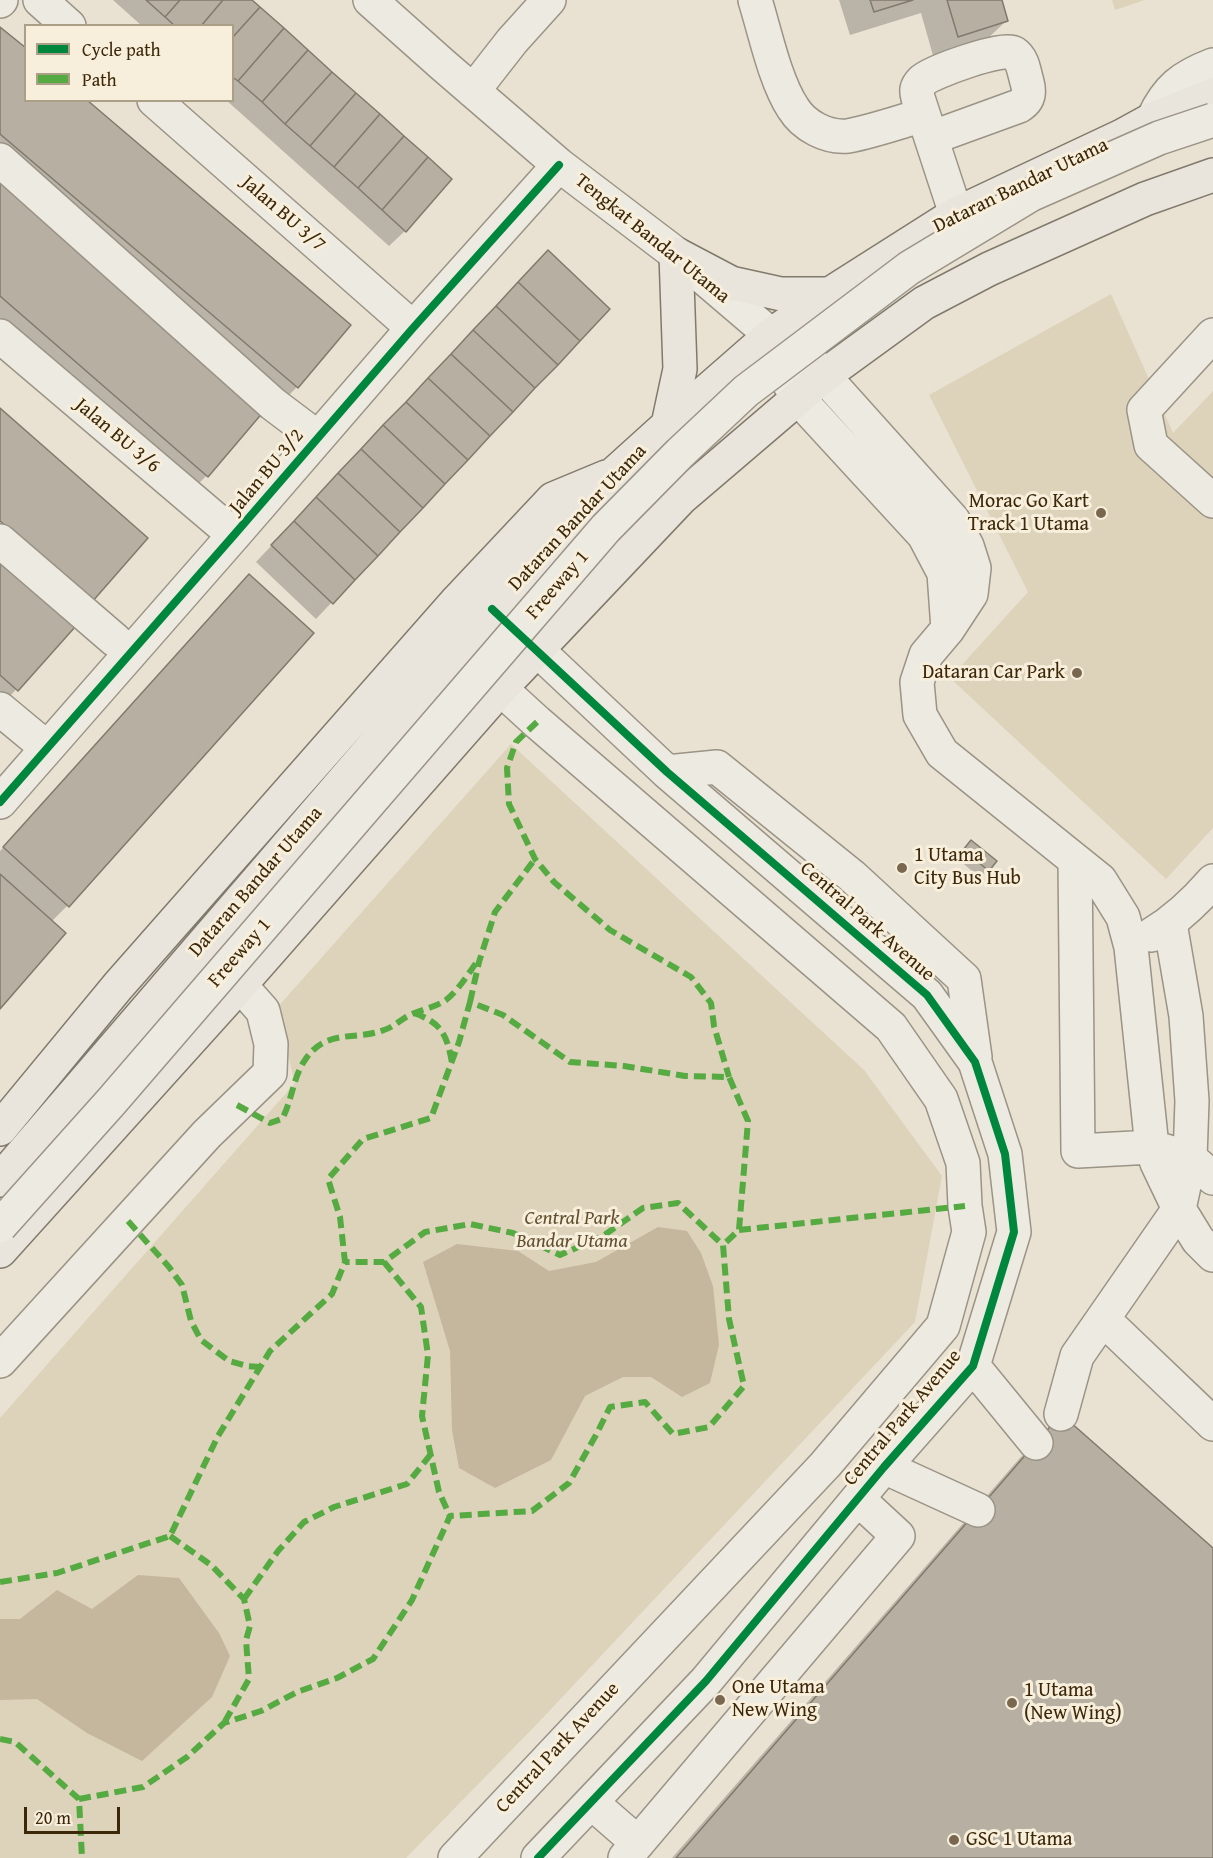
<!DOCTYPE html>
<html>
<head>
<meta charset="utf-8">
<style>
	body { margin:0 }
	#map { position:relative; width:1213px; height:1858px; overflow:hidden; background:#e9e2d2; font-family:"Gentium Book Plus",serif }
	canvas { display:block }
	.legend { position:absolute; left:24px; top:24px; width:210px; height:78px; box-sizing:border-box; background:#f7efdb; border:2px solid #ac9f87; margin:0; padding:8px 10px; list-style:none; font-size:18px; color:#3c2708 }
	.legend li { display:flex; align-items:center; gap:12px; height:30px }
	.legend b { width:30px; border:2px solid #ac9f87 }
	.scale { position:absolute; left:24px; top:1807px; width:96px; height:27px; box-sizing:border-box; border:3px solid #3c2708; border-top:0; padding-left:8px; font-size:18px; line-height:21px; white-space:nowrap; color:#3c2708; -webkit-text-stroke:4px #f7efdb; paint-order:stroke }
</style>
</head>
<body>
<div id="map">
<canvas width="1213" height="1858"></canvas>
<ul class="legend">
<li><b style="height:8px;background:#00873e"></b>Cycle path</li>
<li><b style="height:8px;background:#55aa41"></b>Path</li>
</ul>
<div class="scale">20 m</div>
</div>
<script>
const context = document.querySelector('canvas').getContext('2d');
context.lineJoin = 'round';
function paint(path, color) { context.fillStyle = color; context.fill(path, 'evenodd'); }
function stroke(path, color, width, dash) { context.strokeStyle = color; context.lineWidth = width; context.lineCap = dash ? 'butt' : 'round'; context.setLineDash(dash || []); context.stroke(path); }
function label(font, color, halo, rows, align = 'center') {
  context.font = font + ' "Gentium Book Plus",serif'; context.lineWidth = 6; context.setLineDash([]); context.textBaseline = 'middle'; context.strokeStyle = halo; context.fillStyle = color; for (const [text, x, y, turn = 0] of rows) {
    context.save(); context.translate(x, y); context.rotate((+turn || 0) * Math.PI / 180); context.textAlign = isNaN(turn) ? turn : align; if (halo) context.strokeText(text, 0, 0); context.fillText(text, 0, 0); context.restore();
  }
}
paint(new Path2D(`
	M 1112,0 L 1145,0 L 1115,10 Z
	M 1111,294 L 1173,433 L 1213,391 L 1213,828 L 1166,879 L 950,678 L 1028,592 L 929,395 Z
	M 511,744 L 864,1070 L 942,1176 L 915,1322 L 537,1724 L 406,1858 L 0,1858 L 0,1418 L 295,1083 L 276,1009 Z`), '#ddd3ba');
paint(new Path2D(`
	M 658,1227 L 687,1231 L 701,1253 L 713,1286 L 719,1345 L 710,1383 L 682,1397 L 651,1377 L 623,1377 L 585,1396 L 551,1460 L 495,1488 L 459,1468 L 452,1430 L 450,1351 L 423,1262 L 457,1244 L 518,1251 L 549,1271 L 596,1262 Z
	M 138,1575 L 179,1578 L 219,1633 L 230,1656 L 212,1697 L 142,1761 L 87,1733 L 37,1699 L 0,1700 L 0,1619 L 20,1619 L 57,1590 L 92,1609 Z`), '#c5b79e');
paint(new Path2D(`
	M 113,0 L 250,0 L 405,231 L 389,246 L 226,100 L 232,100 L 232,26 L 142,26 Z
	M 839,0 L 1000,0 L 1006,21 L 982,44 L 934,59 L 921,13 L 850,35 Z
	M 0,29 L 26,100 L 349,326 L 297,387 L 281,403 L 0,164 Z
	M 0,170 L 268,404 L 206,476 L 191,492 L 0,325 Z
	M 532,268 L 608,309 L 316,619 L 256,562 Z
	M 0,561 L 73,627 L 1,706 L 0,705 Z
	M 249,576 L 68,905 L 51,922 L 0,1007 L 0,851 Z
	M 964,850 L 988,870 L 980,878 L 957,858 Z
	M 1061,1416 L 1213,1550 L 1213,1858 L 672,1858 L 1019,1459 Z`), '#0003');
const building = new Path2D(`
	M 146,0 L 180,0 L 165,17 Z
	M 180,0 L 223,0 L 201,26 L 175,26 L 165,17 Z
	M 223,0 L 252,0 L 260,7 L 232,38 L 232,26 L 201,26 Z
	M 870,0 L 913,0 L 874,12 Z
	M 947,0 L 1002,0 L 1008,21 L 958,37 Z
	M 260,7 L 284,28 L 238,81 L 232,77 L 232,38 Z
	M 0,27 L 26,48 L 26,100 L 87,100 L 351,325 L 298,388 L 0,134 Z
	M 284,28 L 308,50 L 262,102 L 238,81 Z
	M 308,50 L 332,72 L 285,124 L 262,102 Z
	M 332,72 L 356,93 L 310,146 L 285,124 Z
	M 356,93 L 380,114 L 334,167 L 310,146 Z
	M 380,114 L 404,136 L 358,188 L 334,167 Z
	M 404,136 L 428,157 L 382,210 L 358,188 Z
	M 428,157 L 452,179 L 406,232 L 382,210 Z
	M 0,168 L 270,404 L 208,477 L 0,296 Z
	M 548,250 L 610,309 L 580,341 L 518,282 Z
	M 518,282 L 580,341 L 558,365 L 496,306 Z
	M 496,306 L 558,365 L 535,388 L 473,330 Z
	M 473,330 L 535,388 L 513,412 L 451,354 Z
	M 451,354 L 513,412 L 490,436 L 428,378 Z
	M 428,378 L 490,436 L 468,460 L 406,402 Z
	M 406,402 L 468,460 L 445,484 L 383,425 Z
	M 0,408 L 148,538 L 92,602 L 0,521 Z
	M 383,425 L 445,484 L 423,508 L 361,449 Z
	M 361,449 L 423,508 L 400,532 L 338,473 Z
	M 338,473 L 400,532 L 378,556 L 316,497 Z
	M 316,497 L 378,556 L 355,580 L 294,521 Z
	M 294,521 L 355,580 L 333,604 L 271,545 Z
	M 0,559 L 75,627 L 18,691 L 0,675 Z
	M 249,574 L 314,633 L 69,907 L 3,847 Z
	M 971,840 L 997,861 L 989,871 L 963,850 Z
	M 0,874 L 66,933 L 0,1009 Z
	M 1061,1414 L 1213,1548 L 1213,1858 L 676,1858 Z`);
paint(building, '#b6afa2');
stroke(building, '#807a6c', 1.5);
const minor = new Path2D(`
	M 40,0 L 69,26
	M 370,0 L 443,65 L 559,165 L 676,254 L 771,335 L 805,355 L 953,520 L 967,546 L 974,568 L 971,594 L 948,629 L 926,655 L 917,682 L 920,715 L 942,753 L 1100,880 L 1123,917 L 1131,947 L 1152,1147 L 1157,1163 L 1179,1209 L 1198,1240 L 1213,1255
	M 755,0 C 765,32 775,81 793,108 C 804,126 827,138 848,136 C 870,132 900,122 923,115
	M 0,1 L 1,0
	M 473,91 L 512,41 L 549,0
	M 154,100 L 413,328
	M 1153,119 C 1167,88 1182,77 1213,65
	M 931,138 L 1019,106 C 1029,100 1030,93 1027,82 C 1024,72 1023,59 1014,53 C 1004,46 931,72 922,81 C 916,87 916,91 918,98 L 956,214
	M 0,160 L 273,404 L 318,438
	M 1213,335 L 1144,410 L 1151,445 L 1213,501
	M 0,336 L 234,535
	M 772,340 L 778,365 L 798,398 L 924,535 L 944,573 L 948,629
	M 0,541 L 115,640
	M 516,630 L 667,772 L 927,995 L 975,1062 L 1005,1154 L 1014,1232 L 973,1366 L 884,1467 L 706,1681 L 538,1858
	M 0,709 L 47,748
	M 667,772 L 717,767 L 852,876 L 964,979 L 975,1057
	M 0,802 L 234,535 L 413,328 L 559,165
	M 1170,923 L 1186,1016 L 1192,1101 L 1190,1158 L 1213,1178
	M 1151,935 C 1176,920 1194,903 1213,881
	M 1103,1319 L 1213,1424
	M 0,1361 L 207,1134 L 270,1073 L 271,1044 L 263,1011 L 240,985
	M 973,1366 L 1036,1443
	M 1061,1414 L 1077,1356 L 1179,1209 L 1190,1158 L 1152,1147 L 1078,1151 L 1075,860
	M 884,1467 L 978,1510
	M 592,1803 L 638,1843
	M 455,1858 L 825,1465 L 943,1326 L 969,1232 L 965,1206 L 963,1163 L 941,1099 L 891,1027 L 537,722 L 480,670
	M 625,1858 L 898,1536 L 858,1499`);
const major = new Path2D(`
	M 668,425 L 680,369 L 676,254 L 731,283 L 781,294 L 830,294
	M 0,1129 L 118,986 L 458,600 L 553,499 L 606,477
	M 0,1180 L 457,649 L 616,472 L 668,425 L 771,335 L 830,294 L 956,214 L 1122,136 L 1153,119 L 1213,95
	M 0,1251 L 240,985 L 501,688 L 681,498 L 825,375 L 924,303 L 989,269 L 1145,199 L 1213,175`);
stroke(minor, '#9a9386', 36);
stroke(major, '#807a6c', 36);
stroke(minor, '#edeae1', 33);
stroke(major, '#eae5dc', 33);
const minorBridge = new Path2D(`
	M 0,1226 L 111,1102 L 606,528 L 680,453 L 746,391 L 909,268 L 1030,195 L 1159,138 L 1213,120`);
stroke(minorBridge, '#9a9386', 36, []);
stroke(minorBridge, '#edeae1', 33);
stroke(new Path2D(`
	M 537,722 L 516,742 L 507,768 L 509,804 L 535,859 L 554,882 L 610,930 L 691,977 L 711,1003 L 714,1026 L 729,1077
	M 470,1002 L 479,962 L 495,912 L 535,859
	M 414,1013 C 442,1023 447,1035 452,1063
	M 237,1105 L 270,1123 L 282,1119 C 292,1101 293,1077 305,1060 C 326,1028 355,1041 384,1030 C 394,1027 402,1018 412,1014 C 423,1009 436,1007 446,1000 C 461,988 469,971 481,957
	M 128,1221 L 169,1267 L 182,1285 L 191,1321 L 201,1340 L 229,1361 L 247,1366 L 260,1367
	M 739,1230 L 965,1206
	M 384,1262 L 421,1307 L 428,1355 L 422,1416 L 439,1492 L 450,1516
	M 170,1536 L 211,1565 L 244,1599 L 250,1626 L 246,1640 L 249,1679 L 224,1723
	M 0,1582 L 57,1573 L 170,1536 L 218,1436 L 270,1351 L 332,1294 L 345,1262 L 340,1217 L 328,1179 L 363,1139 L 431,1118 L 459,1042 L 470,1002 L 503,1015 L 570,1062 L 624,1066 L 685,1076 L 729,1077 L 748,1121 L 739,1230 L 723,1245
	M 244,1599 L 278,1551 L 304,1522 L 334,1507 L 407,1484 L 431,1454
	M 0,1739 L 15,1742 L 79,1799 L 82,1858
	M 79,1799 L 143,1787 L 187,1757 L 224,1723 L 261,1711 L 297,1692 L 337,1678 L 373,1659 L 412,1600 L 450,1516 L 532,1511 L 569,1483 L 596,1435 L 610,1407 L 645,1402 L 673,1434 L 709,1427 L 744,1386 L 729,1319 L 723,1245 L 678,1203 L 643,1208 L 603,1236 L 560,1255 L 513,1233 L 470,1224 L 425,1232 L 384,1262 L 345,1262`), '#55aa41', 6, [12, 6]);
stroke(new Path2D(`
	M 492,609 L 667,772 L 927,995 L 975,1062 L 1005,1154 L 1014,1232 L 973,1366 L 884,1467 L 706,1681 L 538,1858
	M 0,802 L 234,535 L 413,328 L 559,165`), '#00873e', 8);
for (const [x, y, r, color] of [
	[1101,513,6,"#79684f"],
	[1077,673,6,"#79684f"],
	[902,868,6,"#79684f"],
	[720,1700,6,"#79684f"],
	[1012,1703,6,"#79684f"],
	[954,1840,6,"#79684f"]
]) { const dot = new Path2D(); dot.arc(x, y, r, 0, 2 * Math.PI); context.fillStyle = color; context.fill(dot); stroke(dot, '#f7efdb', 2); }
label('20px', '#3c2708', '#f7efdb', [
	["Dataran Bandar Utama",1021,186,-26],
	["Jalan BU 3/7",283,214,41],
	["Tengkat Bandar Utama",652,239,39],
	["Jalan BU 3/6",117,436,40],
	["Jalan BU 3/2",267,472,-50],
	["Dataran Bandar Utama",578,518,-47],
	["Freeway 1",558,585,-49],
	["Dataran Bandar Utama",256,882,-49],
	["Central Park Avenue",867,922,41],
	["Freeway 1",240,953,-49],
	["Central Park Avenue",903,1418,-50],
	["Central Park Avenue",558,1748,-47]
]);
label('20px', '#3c2708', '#f7efdb', [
	["Morac Go Kart",1089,502,"right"],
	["Track 1 Utama",1089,525,"right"],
	["Dataran Car Park",1065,673,"right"],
	["1 Utama",914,856],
	["City Bus Hub",914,879],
	["One Utama",732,1688],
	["New Wing",732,1711],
	["1 Utama",1024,1691],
	["(New Wing)",1024,1714],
	["GSC 1 Utama",966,1840]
], 'left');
label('italic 20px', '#624f30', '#f7efdb', [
	["Central Park",572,1219],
	["Bandar Utama",572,1242]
]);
</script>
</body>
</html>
